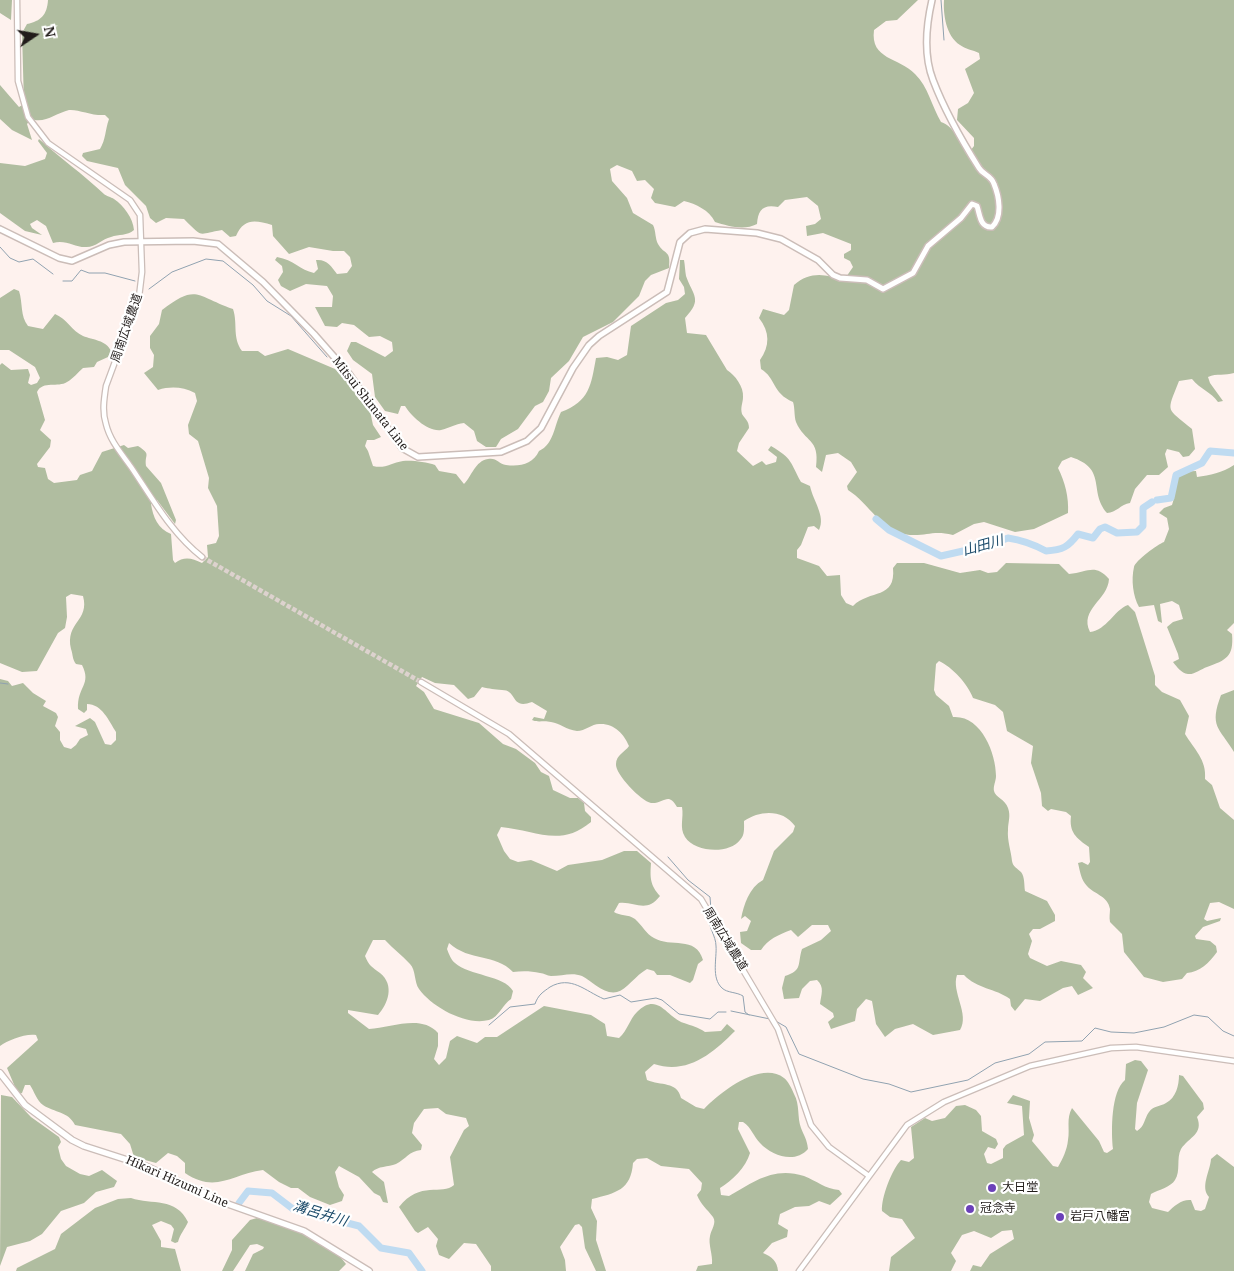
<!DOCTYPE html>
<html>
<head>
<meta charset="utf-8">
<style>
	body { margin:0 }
	#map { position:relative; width:1234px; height:1271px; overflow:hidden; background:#fef2ee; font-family:"Noto Serif",serif }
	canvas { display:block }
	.north { position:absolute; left:10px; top:10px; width:50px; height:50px; -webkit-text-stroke:4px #fff; paint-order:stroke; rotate:78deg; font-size:14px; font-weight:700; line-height:20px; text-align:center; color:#211c1a }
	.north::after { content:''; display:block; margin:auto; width:18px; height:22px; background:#211c1a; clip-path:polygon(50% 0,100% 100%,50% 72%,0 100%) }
</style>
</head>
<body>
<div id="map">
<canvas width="1234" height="1271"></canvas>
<div class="north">N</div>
</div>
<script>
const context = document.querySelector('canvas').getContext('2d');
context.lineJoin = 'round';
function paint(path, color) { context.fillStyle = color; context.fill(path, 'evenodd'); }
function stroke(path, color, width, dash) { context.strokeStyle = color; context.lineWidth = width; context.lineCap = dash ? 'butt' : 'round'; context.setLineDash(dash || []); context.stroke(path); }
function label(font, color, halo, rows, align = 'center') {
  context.font = font + ' "Noto Serif","Noto Sans JP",serif'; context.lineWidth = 4.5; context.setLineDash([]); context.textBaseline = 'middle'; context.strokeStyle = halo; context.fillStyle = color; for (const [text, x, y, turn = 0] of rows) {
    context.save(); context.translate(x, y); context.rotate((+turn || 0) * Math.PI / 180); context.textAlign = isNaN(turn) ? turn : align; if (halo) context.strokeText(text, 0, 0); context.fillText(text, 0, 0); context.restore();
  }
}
paint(new Path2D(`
	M 0,0 L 12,0 L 11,20 L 0,13 Z
	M 48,0 L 918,0 L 897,20 L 886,21 L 874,30 C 870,60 899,57 915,74 C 928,86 932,107 941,122 C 955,127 960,143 967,155 L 974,146 L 974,138 L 957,120 L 958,109 L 968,103 L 974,93 L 965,69 L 980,59 L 979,53 C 973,50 965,49 960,45 C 946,36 943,14 944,0 L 1234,0 L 1234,373 C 1225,376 1217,373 1208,377 L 1210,383 L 1223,401 L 1218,402 C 1211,392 1200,389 1192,379 L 1179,381 C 1166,414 1166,407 1192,429 L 1195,449 L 1189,456 L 1183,457 L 1179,452 L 1167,449 L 1165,454 L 1168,467 L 1159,475 L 1147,475 L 1135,489 L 1130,503 C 1121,504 1116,513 1107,513 C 1088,491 1108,469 1071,457 L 1062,461 L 1058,468 C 1065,482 1069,497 1068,513 L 1034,529 L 1015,532 L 984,522 L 974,524 L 953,535 C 933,530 928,536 910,535 C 882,533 869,503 848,490 L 847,486 L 857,472 L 851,462 L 838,453 L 826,455 L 822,472 L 816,467 C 820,438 805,443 796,422 C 794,416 795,408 793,402 C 772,393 776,378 761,369 L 760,360 C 770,346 770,332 759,318 L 763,309 L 784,315 L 789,310 L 794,285 C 810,271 825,274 844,280 L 853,267 L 850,261 L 844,258 L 844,254 L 851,250 L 851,244 L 823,233 L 807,236 L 806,226 L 815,224 L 821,219 L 818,206 L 807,197 L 785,200 L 778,207 C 763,204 758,210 757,224 C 744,231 728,226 715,222 C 709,210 696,204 684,201 L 675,207 L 655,203 L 651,198 L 654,189 L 645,180 L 637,181 L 632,171 L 617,165 L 610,169 L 612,181 L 627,198 L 633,213 L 653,225 C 656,231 655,239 658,244 C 665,256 671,249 669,268 L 651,275 L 645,281 L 639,296 L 613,322 L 583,337 L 569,361 L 551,378 L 549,391 L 543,402 L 535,406 L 518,429 L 501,439 L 496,447 L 486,447 L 477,441 L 474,431 L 464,423 C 455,424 449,428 441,430 C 428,432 411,416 405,406 L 401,406 L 398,414 L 385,411 L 375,397 L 372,374 L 353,360 L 347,351 L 351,342 L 356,342 L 385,357 L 393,351 L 392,342 L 380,336 L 369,337 L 354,325 L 342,323 L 337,327 L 325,326 L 315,307 L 332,307 L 333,296 L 327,286 L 306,284 L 290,291 L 281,286 L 278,280 L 283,272 L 282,266 L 275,260 L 277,257 C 294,260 300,270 314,273 L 318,269 L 316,260 C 327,259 331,266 337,274 L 347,273 L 352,266 L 350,257 L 344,251 L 333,251 L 309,247 L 289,254 L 273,236 L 272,225 C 255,220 244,218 236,236 L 230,237 L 222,230 C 197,234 204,239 184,219 L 166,218 L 156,223 L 150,218 L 146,206 L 125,185 L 118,168 L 87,161 L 82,156 L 83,153 L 100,149 C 106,139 105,130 109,119 L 105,115 C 92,116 78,109 69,110 C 56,113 45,124 31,119 L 27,124 L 32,140 L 12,130 L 0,119 L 0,85 L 19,107 L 24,104 L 22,33 L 27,24 C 41,21 47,15 48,0 Z
	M 39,139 C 60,158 83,174 104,194 C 106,196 111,197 114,199 C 124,206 133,218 134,230 C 127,236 119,234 111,237 C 102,239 95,248 85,247 C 74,247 65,239 53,243 L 46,226 L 37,220 L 30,224 L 32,228 L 42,235 L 25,231 L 0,213 L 0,163 L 25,166 L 45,159 L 47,153 L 38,141 Z
	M 680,260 L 684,260 C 685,265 685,271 686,276 C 693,296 703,299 685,318 L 687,333 L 706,335 L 727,370 C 735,375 744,387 743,397 C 743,403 740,407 742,414 C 745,419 749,421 749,428 L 739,443 L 737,451 L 753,466 L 762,461 L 766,465 L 776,462 L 777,457 L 768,450 L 771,446 C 793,459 790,462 801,482 L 810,486 C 813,501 826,516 819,530 L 814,526 L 808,527 L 801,545 L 797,550 L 797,558 L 819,566 L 827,576 L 840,575 L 841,595 L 846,603 L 853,606 C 870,589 896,600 893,568 L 897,563 L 924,563 L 960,573 L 980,570 L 988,573 L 997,572 L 1006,563 L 1059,564 L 1069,574 C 1088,572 1095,563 1109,579 C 1108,600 1079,609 1090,632 C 1107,630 1114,610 1128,605 L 1135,612 L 1155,676 L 1155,685 L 1162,692 L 1180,700 L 1189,716 L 1185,734 C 1194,749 1207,760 1205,779 L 1212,785 L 1220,808 L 1234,820 L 1234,909 L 1219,902 L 1210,903 L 1204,919 L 1207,921 L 1221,918 L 1220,921 L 1203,927 L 1195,936 L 1196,939 L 1210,941 L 1216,946 L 1217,952 C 1209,963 1200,972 1187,973 L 1182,979 L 1163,982 L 1144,977 L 1124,952 L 1122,934 L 1110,922 C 1109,917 1110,913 1110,909 C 1108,896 1094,894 1087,886 C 1081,880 1080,871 1078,863 L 1082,862 L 1088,865 L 1090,862 L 1089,847 C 1076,838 1069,832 1071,816 L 1066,812 L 1051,809 L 1048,811 L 1042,806 L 1041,793 L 1031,763 L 1033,746 L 1007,731 L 1003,712 L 995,705 L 973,698 C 968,684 952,667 939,661 L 936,664 L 934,690 L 936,695 L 949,706 L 953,717 C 981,715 996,753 996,776 C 996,781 993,786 994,791 C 995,797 1005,799 1008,808 C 1011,816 1008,822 1008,830 C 1007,840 1011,851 1012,861 C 1013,867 1017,868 1021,872 C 1025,877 1024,885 1025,891 L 1047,901 L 1055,915 L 1055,921 L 1040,929 L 1033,929 L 1029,934 L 1032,941 L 1028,954 L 1030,958 L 1047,966 L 1061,961 L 1081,965 L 1086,972 L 1083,978 L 1093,988 L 1078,995 L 1072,986 L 1063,988 L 1040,1001 L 1025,999 L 1015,1011 L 1011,1006 L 1010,999 C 995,988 977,989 964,975 L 957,975 C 951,992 970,1014 960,1030 L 933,1035 L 913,1024 L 895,1029 L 885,1037 L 876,1024 L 872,1001 L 866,999 L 857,1009 L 855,1021 L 831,1029 L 828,1022 L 834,1017 L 833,1013 L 820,1004 C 821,995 825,987 817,980 L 810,981 L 802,989 L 799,998 L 784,999 L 782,988 L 785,976 C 803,970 797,965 802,949 L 821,940 L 831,931 L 828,925 L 812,925 L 798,937 L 791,930 C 778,935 768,939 761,950 L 751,950 L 741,943 L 740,932 L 747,931 L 751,921 L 745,916 L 741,919 C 744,904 749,888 763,880 L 774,851 L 793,832 L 795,826 C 783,809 760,810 744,821 C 744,828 745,835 740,840 C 730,854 695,853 685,837 C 679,827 684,818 682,807 L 677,807 C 668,791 664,804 651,803 C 641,801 615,774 616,764 C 616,755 625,752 629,746 C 624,734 614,723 599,724 C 592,724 585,731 577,731 C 566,730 560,723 551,722 C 543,720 539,723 532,720 L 534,717 L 544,719 L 547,711 L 532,702 C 510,710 518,690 502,690 C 494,689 490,689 482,687 L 474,697 L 468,699 L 454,685 L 435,683 L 422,677 L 416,686 L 424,692 L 434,709 L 479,723 L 503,744 L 516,749 L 535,763 L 541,772 L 549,776 L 553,790 L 570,798 L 578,798 L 584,803 L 585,811 L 591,817 L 591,822 C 560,848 535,830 501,827 L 497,835 L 504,851 L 510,859 L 518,862 L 531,860 L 557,871 L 568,865 L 602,860 L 624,851 L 637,851 L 651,863 C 650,878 650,885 660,896 C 646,914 635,901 619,903 L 614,912 C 620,916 628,914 635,919 C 642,925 646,934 654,938 C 670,948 696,935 703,960 L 698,964 L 693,980 L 690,983 L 670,975 L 657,975 L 654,971 L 647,969 C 636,975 626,990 617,992 C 604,995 592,981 582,976 C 572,972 562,976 551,976 C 547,976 544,973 540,973 C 531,971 522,971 513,972 C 495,953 470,962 449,943 L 447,949 C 449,954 451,960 455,963 C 469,976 504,975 513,991 L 511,999 C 503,1004 499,1017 489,1020 C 466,1026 432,1007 419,989 C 414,982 416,970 410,964 C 402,955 393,949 385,940 L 373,940 L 365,956 C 369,966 372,967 380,973 C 395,985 388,1004 378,1015 L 348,1010 L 348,1013 L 369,1029 C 391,1028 421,1014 438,1033 L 438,1046 L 434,1059 L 439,1065 L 446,1058 L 450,1041 L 457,1036 L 477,1043 L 485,1037 L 497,1037 L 544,1006 L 591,1015 L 605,1024 L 607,1036 L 619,1038 C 628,1030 629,1020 637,1012 C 658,991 666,1017 684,1023 C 692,1026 698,1027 705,1032 L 721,1031 L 727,1024 L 735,1031 C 713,1053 688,1075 654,1064 L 645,1072 L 647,1080 C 661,1086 677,1081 681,1098 L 696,1107 L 704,1109 C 719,1093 761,1060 784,1078 C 788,1081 792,1089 794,1094 C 800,1104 797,1118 801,1128 C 804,1136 807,1139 808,1149 C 795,1164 772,1156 760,1143 C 753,1136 752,1128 743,1122 L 739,1122 L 738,1129 L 750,1153 C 746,1167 732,1181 720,1188 L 721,1195 L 729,1196 C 753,1182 774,1166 804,1176 C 817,1181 825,1189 839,1190 L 842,1194 L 830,1205 L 819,1201 L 809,1206 L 795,1207 L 780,1214 L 778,1224 L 788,1230 L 787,1237 L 772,1243 L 763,1253 C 772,1257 777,1261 778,1271 L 696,1271 L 698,1266 L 712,1264 C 713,1255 708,1244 710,1236 C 711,1230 717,1223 713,1217 C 707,1209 701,1205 697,1195 L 701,1190 L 702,1183 L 689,1169 L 661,1166 L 647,1158 L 637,1159 L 633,1163 C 631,1190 616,1193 592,1199 L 591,1208 L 597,1221 L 596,1240 L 606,1271 L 596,1271 L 585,1248 L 582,1227 L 579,1224 L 575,1225 L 560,1247 L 565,1260 L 566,1271 L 491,1271 L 491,1266 L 476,1244 L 464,1243 L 449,1259 L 439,1255 L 436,1246 L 438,1239 L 428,1227 L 418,1233 L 415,1231 L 399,1207 C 420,1180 442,1196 454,1185 L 450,1157 L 464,1130 L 469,1126 L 466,1118 L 446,1114 L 438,1108 L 424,1109 L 414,1123 L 412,1133 L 422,1145 L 421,1150 C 409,1151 406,1159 396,1164 C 388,1167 378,1166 372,1172 L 384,1182 L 388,1203 L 383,1202 L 380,1196 L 374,1193 L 359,1177 L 339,1166 L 335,1172 L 339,1187 L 344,1195 L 342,1201 L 330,1205 L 310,1197 L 298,1188 L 291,1188 L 279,1182 L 263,1170 C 232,1174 216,1194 185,1173 L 185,1163 L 177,1156 L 168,1153 L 156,1163 L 134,1157 L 130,1144 L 121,1134 L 75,1125 C 68,1111 55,1113 43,1105 C 37,1101 34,1091 30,1085 L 25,1085 L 22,1093 L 18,1094 L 7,1068 L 38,1040 L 36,1035 C 26,1033 8,1040 0,1046 L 0,679 L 8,681 L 12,686 L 23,683 L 33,693 L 46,701 L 43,706 L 56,713 L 58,717 L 55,726 L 60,732 L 60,740 L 64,747 L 71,749 L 76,745 L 80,739 L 88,735 L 86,729 L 75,726 L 90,718 L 95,722 L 105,744 L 111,745 L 116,740 L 116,732 C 109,721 102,704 87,704 L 87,710 L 84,713 L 78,709 C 77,686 92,685 82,665 L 76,664 C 72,659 73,654 71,649 C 65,622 90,621 83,596 L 71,594 L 66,597 L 67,617 L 65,628 L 58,633 L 37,671 L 22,672 L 0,663 L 0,365 L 2,363 L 11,370 L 28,369 L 30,375 L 28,383 L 31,385 L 37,383 L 40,378 L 35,367 L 9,350 L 0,350 L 0,298 L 14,289 L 19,291 C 23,303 20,316 28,326 L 43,329 L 55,314 C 67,319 72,331 83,336 C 93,340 106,340 111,351 L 108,357 L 97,362 L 94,367 L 83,368 C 78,372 73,379 67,382 C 58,388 43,380 37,392 L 45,420 L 40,430 L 51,440 L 50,447 L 37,464 L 38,467 L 45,468 L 48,479 L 54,483 L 77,480 L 80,475 L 92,471 L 102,452 L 124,445 L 128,448 L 138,446 C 152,455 144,454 146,466 L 161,483 L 176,520 L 175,524 L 157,500 L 151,504 C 153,517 158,529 171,534 L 173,560 L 175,563 C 184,556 192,558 202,563 L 208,557 L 207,545 L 216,543 L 219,536 L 217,506 L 208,488 L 209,478 L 198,441 L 189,434 L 188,425 L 197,401 L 195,393 C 183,387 171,386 158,390 L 144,373 L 153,367 L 154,355 L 150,348 L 150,336 L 159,324 L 162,310 C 197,283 196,296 233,309 C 238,324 232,337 242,351 L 258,351 L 265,356 L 288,349 L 335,369 L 347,379 L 358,398 L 370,411 L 373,425 L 381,437 L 374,440 L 367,440 L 365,446 L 368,451 L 373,466 C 385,469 391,463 403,461 C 412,460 426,462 435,465 L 439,471 L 456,474 L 464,484 C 472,476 475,461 488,459 C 496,457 499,464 506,465 C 520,467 533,464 539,451 C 554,444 554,426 561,412 C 590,401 591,385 596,358 L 607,357 L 618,360 L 627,355 L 631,326 L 666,303 L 678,300 L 685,294 L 684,287 L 679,279 Z
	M 1234,465 L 1234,623 L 1227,630 L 1232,634 C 1234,657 1226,660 1207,667 C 1201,669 1194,675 1188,674 C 1181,673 1177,667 1173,662 L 1179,659 L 1178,654 L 1167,627 L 1173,622 L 1183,619 L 1179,605 L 1172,601 L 1160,604 L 1162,623 L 1158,621 L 1154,605 L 1139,607 C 1133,596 1131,580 1134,567 C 1135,561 1158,544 1164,542 L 1169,529 L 1167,518 L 1159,513 L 1164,508 L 1172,505 C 1179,488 1166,471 1196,471 L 1197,477 C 1210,475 1222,473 1234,465 Z
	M 1234,690 L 1234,752 C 1219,727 1209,727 1221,695 Z
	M 1135,1060 L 1141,1061 L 1148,1070 L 1137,1103 L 1135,1129 L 1137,1131 C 1145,1126 1144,1119 1149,1112 C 1154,1105 1160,1107 1166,1103 C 1176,1098 1179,1085 1179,1075 L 1183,1076 L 1203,1103 L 1204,1109 L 1197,1117 C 1204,1134 1189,1137 1181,1149 C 1176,1159 1181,1171 1175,1180 C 1171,1187 1158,1190 1151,1194 L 1149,1202 L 1152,1208 L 1168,1212 C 1174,1206 1182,1199 1191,1200 L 1195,1210 L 1201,1211 L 1205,1209 L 1209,1197 C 1200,1187 1210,1172 1211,1159 L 1217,1154 L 1234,1167 L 1234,1271 L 970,1271 L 973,1265 L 981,1267 L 990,1254 L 1014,1239 L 1012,1230 L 1002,1231 L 991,1238 L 974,1231 L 962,1235 L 951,1253 L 956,1261 L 951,1271 L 889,1271 L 891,1257 L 915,1238 L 902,1219 L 890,1217 L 882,1211 C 881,1198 892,1169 901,1160 L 909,1162 L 914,1158 L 911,1127 L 925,1118 L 932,1121 L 945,1118 L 956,1106 L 965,1105 L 976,1110 L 981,1116 L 982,1131 L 996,1139 L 998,1144 L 995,1149 L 988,1147 L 984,1154 L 987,1163 L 991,1164 L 1003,1158 L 1003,1149 L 1006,1145 L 1024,1135 L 1022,1106 L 1007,1103 L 1013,1095 L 1030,1101 L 1029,1118 L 1034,1135 L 1032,1141 L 1053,1166 L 1058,1167 C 1063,1158 1067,1150 1068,1140 C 1070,1128 1066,1119 1072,1108 L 1099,1141 L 1104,1152 L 1107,1153 L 1113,1149 C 1111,1131 1111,1091 1125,1080 L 1126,1064 Z
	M 1,1095 L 12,1097 L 31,1117 L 59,1137 L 61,1142 L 58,1147 L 61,1159 L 66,1166 L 80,1174 L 89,1176 L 102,1170 L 117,1181 L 114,1187 L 96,1192 L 84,1203 L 61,1211 L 42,1234 L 30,1241 L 7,1247 L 0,1266 Z
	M 131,1198 C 152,1205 176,1197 188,1222 C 185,1229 180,1234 178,1242 L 175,1243 L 171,1241 L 174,1229 L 171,1225 L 161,1221 L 152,1225 L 161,1241 L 161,1247 L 175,1249 L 181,1271 L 16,1271 L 17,1268 L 55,1249 L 61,1234 L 95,1208 L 118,1199 Z
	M 257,1218 C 282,1225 332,1242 346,1264 L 339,1271 L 245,1271 L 253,1254 L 263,1249 L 264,1247 L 257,1244 L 250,1245 L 233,1271 L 222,1271 L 232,1250 L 232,1240 L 250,1220 Z`), '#b0bda0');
stroke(new Path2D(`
	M 941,0 L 944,40
	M 0,247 L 10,258 L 19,262 L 33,259 L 53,274
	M 63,281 L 72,281 L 81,270 L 89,273 L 105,273 L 135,281
	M 149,289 L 172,272 L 206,259 L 223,261 L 253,285 L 267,301 L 291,316 L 327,357
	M 0,683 L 8,684
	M 668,857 L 688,880 L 710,897 L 711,910
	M 709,917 C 708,927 716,936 716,946 C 717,958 711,978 722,988 C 727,993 737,992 743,996 L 745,1012 L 749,1015
	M 731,1011 L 770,1019
	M 774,1020 L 786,1027 L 799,1054 L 863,1079 L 889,1084 L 911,1092 L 968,1080 L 995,1063 L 1029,1054 L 1045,1042 L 1082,1041 L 1095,1028 L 1111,1032 L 1134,1033 L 1164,1027 L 1194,1015 L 1208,1017 L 1223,1031 L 1234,1036
	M 489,1025 L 510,1007 L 535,1004 C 538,995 543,992 550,987 C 571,975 585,991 604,999 L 620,995 L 631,1002 L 656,998 L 662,1000 L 679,1014 L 710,1019 L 718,1012 L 726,1012`), '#90a2b0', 1);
stroke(new Path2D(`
	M 1157,500 L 1171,498 L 1176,475 L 1202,463 L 1210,451 L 1234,453
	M 876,519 L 889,530 L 941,556 L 963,551 L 976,550 L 1008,538 C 1022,540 1033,544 1046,551 C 1063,550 1068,547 1078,534 L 1093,538 L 1100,529 L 1105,527 L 1117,533 L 1137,532 L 1143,526 L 1143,508 L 1152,502
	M 239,1203 L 248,1191 L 272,1193 L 293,1209 L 359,1226 L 381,1248 L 409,1253 L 422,1271`), '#bfdbf1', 7);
stroke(new Path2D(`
	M 202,557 L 421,682`), '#ddd2ce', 4.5, [4.5, 2]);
const tertiary = new Path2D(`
	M 17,0 L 18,81 L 28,117 L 48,143 L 130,200 L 140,215 L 142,272 L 139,297 L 106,386 C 104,399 102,412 106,424 C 110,441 122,454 131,467 C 152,498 172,534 202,557
	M 421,682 L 509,734 L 701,899 L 778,1029 L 811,1125 L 829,1147 L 869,1176
	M 799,1271 L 907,1125 L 944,1102 L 1030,1066 L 1111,1048 L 1136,1047 L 1234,1061`);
const secondary = new Path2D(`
	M 0,229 L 59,258 L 72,261 L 109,245 L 124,242 L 193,241 L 218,244 L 263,282 L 314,334 L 350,375 L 402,448 L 418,457 L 501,452 L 527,441 L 541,428 L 573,368 L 589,345 L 599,336 L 667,292 L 680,242 L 690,233 L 705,229 L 757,233 L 781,239 L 818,260 L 833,275 L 840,278 L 867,280 L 883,289 L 913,273 L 928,246 L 961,218 L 972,204 L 977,206 C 980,215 980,228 992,227 C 1003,217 999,196 994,184 C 991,175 983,175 979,168 C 962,141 944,109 933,80 C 923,54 926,26 932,0`);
const primary = new Path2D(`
	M 0,1073 L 25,1105 L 72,1140 L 84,1146 L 146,1166 L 225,1203 L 304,1231 L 369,1271`);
stroke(tertiary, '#cbbdb8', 7);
stroke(secondary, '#cbbdb8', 8);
stroke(primary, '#cbbdb8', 8);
stroke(tertiary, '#fff', 4.5);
stroke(secondary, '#fff', 5);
stroke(primary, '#fff', 5.5);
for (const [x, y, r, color] of [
	[992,1188,5,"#6b41b9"],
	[970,1209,5,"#6b41b9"],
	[1060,1217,5,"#6b41b9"]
]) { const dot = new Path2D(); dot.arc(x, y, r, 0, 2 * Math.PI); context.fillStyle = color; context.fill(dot); stroke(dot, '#fff', 2); }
label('12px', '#211c1a', '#fff', [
	["周南広域農道",127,328,-71],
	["Mitsui Shimata Line",370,404,52],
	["周南広域農道",725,939,58],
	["Hikari Hizumi Line",177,1182,24]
]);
label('12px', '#211c1a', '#fff', [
	["大日堂",1002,1188],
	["冠念寺",980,1209],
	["岩戸八幡宮",1070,1217]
], 'left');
label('italic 14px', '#1c4b6a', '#fff', [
	["山田川",983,546,-16],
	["溝呂井川",320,1214,17]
]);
</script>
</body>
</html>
